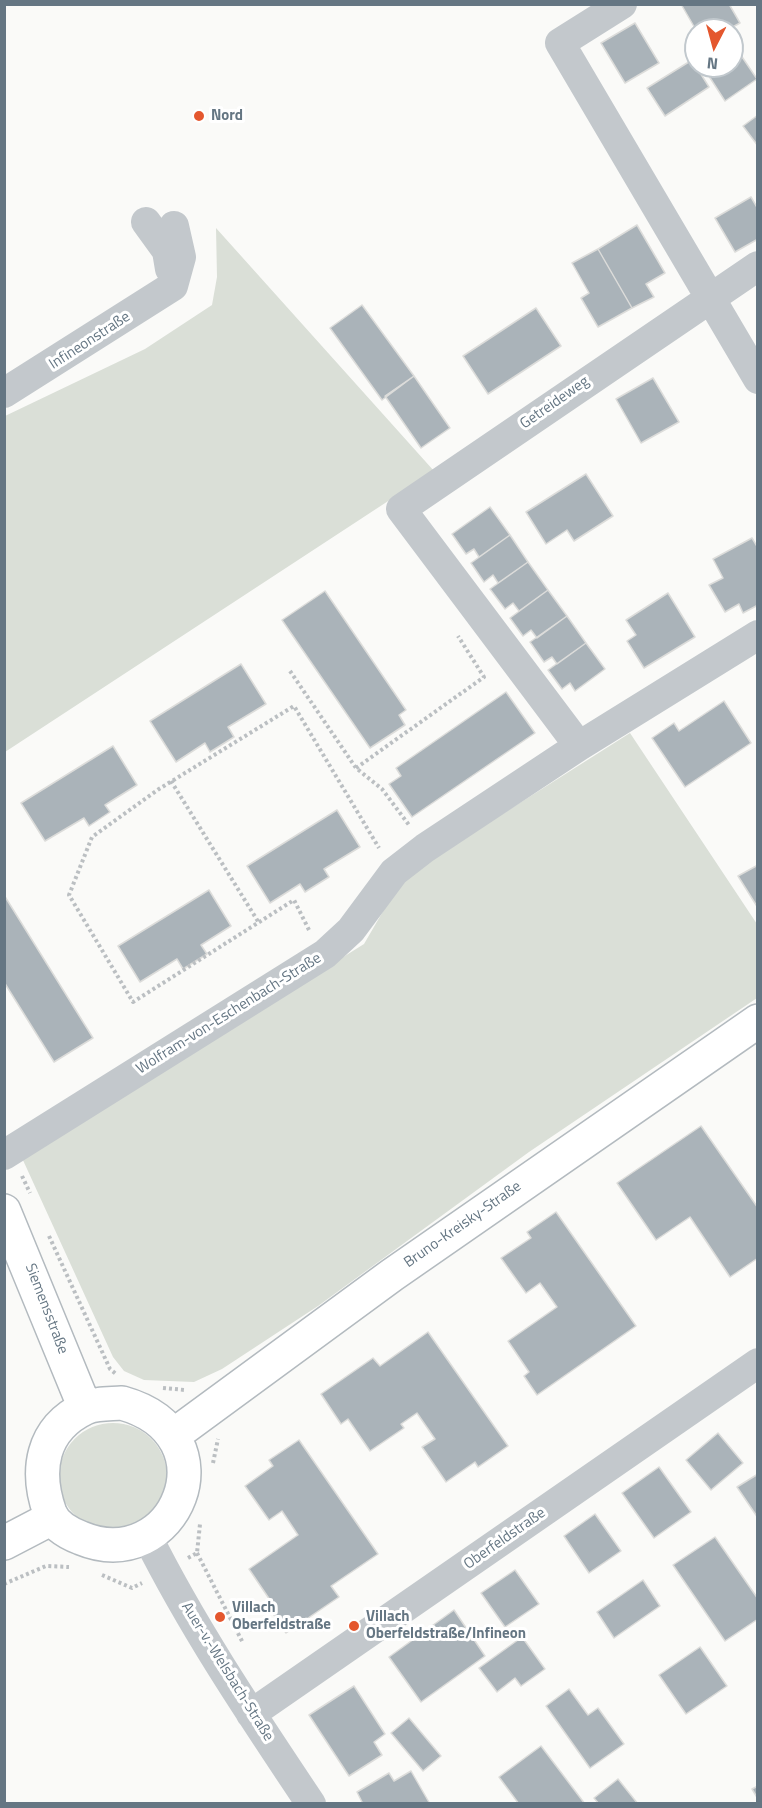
<!DOCTYPE html>
<html>
<head>
<meta charset="utf-8">
<style>
	body { margin:0 }
	#map { position:relative; width:762px; height:1808px; overflow:hidden; background:#fafaf8; font-family:"Titillium Web",sans-serif }
	canvas { display:block }
	.frame { position:absolute; inset:0; border:6px solid #657683; pointer-events:none }
	.north { position:absolute; left:684px; top:18px; width:60px; height:60px; box-sizing:border-box; background:#fff; border:2px solid #c1c8cd; border-radius:50%; rotate:186deg; font-size:16px; font-weight:700; line-height:24px; text-align:center; color:#657683 }
	.north::after { content:''; display:block; margin:auto; width:21px; height:27px; background:#e4572e; clip-path:polygon(50% 0,100% 100%,50% 72%,0 100%) }
</style>
</head>
<body>
<div id="map">
<canvas width="762" height="1808"></canvas>
<div class="frame"></div>
<div class="north">N</div>
</div>
<script>
const context = document.querySelector('canvas').getContext('2d');
context.lineJoin = 'round';
function paint(path, color) { context.fillStyle = color; context.fill(path, 'evenodd'); }
function stroke(path, color, width, dash) { context.strokeStyle = color; context.lineWidth = width; context.lineCap = dash ? 'butt' : 'round'; context.setLineDash(dash || []); context.stroke(path); }
function label(font, color, halo, rows, align = 'center') {
  context.font = font + ' "Titillium Web",sans-serif'; context.lineWidth = 6; context.setLineDash([]); context.textBaseline = 'middle'; context.strokeStyle = halo; context.fillStyle = color; for (const [text, x, y, turn = 0] of rows) {
    context.save(); context.translate(x, y); context.rotate((+turn || 0) * Math.PI / 180); context.textAlign = isNaN(turn) ? turn : align; if (halo) context.strokeText(text, 0, 0); context.fillText(text, 0, 0); context.restore();
  }
}
paint(new Path2D(`
	M 216,228 L 434,471 L 5,752 L 5,416 L 145,349 L 212,305 L 217,277 Z
	M 630,733 L 757,924 L 757,998 L 529,1152 L 318,1306 L 222,1369 L 194,1382 L 144,1380 L 124,1371 L 113,1357 L 22,1158 L 364,944 L 403,877 Z
	M59 1477a54 54 0 1 1 108 0a54 54 0 1 1-108 0Z`), '#dadfd7');
const building = new Path2D(`
	M 681,4 L 729,4 L 740,23 L 727,30 L 696,30 Z
	M 635,23 L 659,63 L 625,83 L 601,43 Z
	M 736,48 L 757,79 L 725,101 L 705,70 L 710,66 L 732,66 L 732,51 Z
	M 692,60 L 709,87 L 665,116 L 647,88 Z
	M 758,115 L 758,146 L 743,126 Z
	M 751,197 L 758,209 L 758,239 L 735,252 L 715,218 Z
	M 637,225 L 665,273 L 646,284 L 654,297 L 632,308 L 598,249 Z
	M 598,249 L 632,308 L 598,327 L 581,298 L 589,293 L 572,263 Z
	M 362,305 L 414,376 L 382,400 L 330,328 Z
	M 536,308 L 561,346 L 488,394 L 463,356 Z
	M 414,376 L 450,428 L 421,448 L 385,396 Z
	M 653,378 L 679,422 L 641,443 L 616,399 Z
	M 586,474 L 613,516 L 574,541 L 567,530 L 546,544 L 526,512 Z
	M 490,507 L 510,535 L 479,557 L 474,549 L 466,554 L 452,534 Z
	M 510,535 L 528,562 L 498,583 L 493,575 L 484,582 L 471,563 Z
	M 752,538 L 758,548 L 758,605 L 743,613 L 739,604 L 725,612 L 709,585 L 723,578 L 713,559 Z
	M 528,562 L 548,590 L 519,611 L 513,603 L 505,609 L 490,589 Z
	M 548,590 L 567,616 L 537,638 L 531,630 L 523,636 L 510,618 Z
	M 325,591 L 406,710 L 399,715 L 405,725 L 370,748 L 282,620 Z
	M 668,593 L 695,637 L 644,668 L 627,641 L 636,635 L 626,620 Z
	M 567,616 L 586,643 L 557,664 L 552,657 L 544,662 L 530,642 Z
	M 586,643 L 605,669 L 575,691 L 570,683 L 562,689 L 548,670 Z
	M 241,664 L 266,704 L 228,727 L 234,737 L 210,752 L 205,743 L 176,762 L 150,721 Z
	M 506,692 L 535,733 L 412,817 L 389,784 L 401,776 L 396,768 Z
	M 724,701 L 751,743 L 685,787 L 652,738 L 674,723 L 679,731 Z
	M 113,746 L 137,785 L 105,805 L 110,812 L 89,826 L 84,818 L 45,841 L 21,803 Z
	M 337,810 L 360,847 L 324,869 L 329,877 L 305,892 L 300,884 L 270,903 L 247,866 Z
	M 758,865 L 758,908 L 738,876 Z
	M 209,890 L 231,926 L 201,945 L 207,954 L 183,969 L 177,959 L 140,982 L 118,946 Z
	M 4,895 L 93,1038 L 54,1062 L 4,982 Z
	M 701,1126 L 758,1208 L 758,1258 L 730,1277 L 690,1217 L 656,1240 L 617,1183 Z
	M 556,1212 L 636,1326 L 537,1395 L 524,1376 L 529,1372 L 508,1341 L 557,1307 L 540,1283 L 526,1293 L 501,1258 L 531,1238 L 527,1232 Z
	M 428,1332 L 508,1446 L 478,1467 L 475,1462 L 446,1482 L 422,1447 L 435,1439 L 417,1413 L 401,1424 L 404,1428 L 370,1451 L 348,1419 L 341,1424 L 321,1394 L 373,1358 L 380,1366 Z
	M 718,1433 L 743,1463 L 711,1490 L 686,1460 Z
	M 299,1440 L 378,1554 L 331,1586 L 339,1597 L 286,1633 L 266,1603 L 270,1600 L 249,1569 L 298,1535 L 282,1511 L 269,1520 L 245,1486 L 273,1466 L 269,1460 Z
	M 659,1467 L 691,1512 L 654,1538 L 622,1493 Z
	M 758,1474 L 758,1518 L 737,1487 Z
	M 595,1514 L 621,1551 L 589,1573 L 564,1536 Z
	M 715,1537 L 758,1599 L 758,1619 L 725,1641 L 673,1565 Z
	M 515,1570 L 539,1604 L 505,1627 L 481,1593 Z
	M 643,1580 L 660,1606 L 614,1638 L 597,1612 Z
	M 454,1610 L 485,1656 L 421,1702 L 389,1657 Z
	M 522,1637 L 545,1669 L 521,1686 L 515,1678 L 497,1692 L 479,1668 Z
	M 700,1647 L 727,1686 L 686,1714 L 659,1675 Z
	M 354,1686 L 385,1734 L 374,1742 L 382,1755 L 349,1776 L 309,1715 Z
	M 569,1689 L 588,1715 L 598,1708 L 624,1744 L 590,1768 L 546,1706 Z
	M 409,1718 L 441,1756 L 423,1771 L 391,1733 Z
	M 541,1746 L 585,1804 L 519,1804 L 499,1777 Z
	M 411,1771 L 430,1804 L 363,1804 L 357,1792 L 389,1773 L 394,1781 Z
	M 618,1779 L 638,1804 L 599,1804 L 594,1798 Z
	M 758,1786 L 758,1799 L 752,1789 Z`);
paint(building, '#aab3b9');
stroke(building, '#dcdcda', 1.5);
const secondary = new Path2D(`
	M 4,1211 L 85,1408
	M 122,1403 C 236,1435 175,1577 81,1538 C 68,1533 55,1526 50,1513 C 35,1471 41,1429 85,1408 C 96,1403 110,1404 122,1403 Z
	M 174,1435 L 392,1275 L 758,1021
	M 4,1543 L 52,1518`);
stroke(secondary, '#b3babf', 36);
stroke(new Path2D(`
	M 290,671 L 356,768 L 382,789 L 409,825
	M 356,768 L 484,677 L 458,636
	M 171,781 L 259,923
	M 309,930 L 294,900 L 133,1002 L 69,895 L 92,837 L 159,789 L 294,706 L 379,848
	M 22,1176 L 30,1193
	M 49,1236 L 110,1369 L 116,1374
	M 163,1388 L 185,1390
	M 213,1463 L 218,1439
	M 197,1553 L 243,1643
	M 188,1558 L 197,1553 L 200,1524
	M 102,1575 L 132,1588 L 142,1583
	M 4,1584 L 46,1566 L 69,1567`), '#bbbfc2', 4, [3, 3]);
stroke(new Path2D(`
	M 622,4 L 560,43 L 758,379
	M 146,222 L 167,251 L 170,269
	M 4,393 L 173,286 L 181,257 L 174,226
	M 579,746 L 401,509 L 758,266
	M 4,1155 L 325,954 L 351,930 L 394,872 L 425,848 L 579,746 L 758,635
	M 147,1536 C 194,1630 253,1717 311,1804
	M 251,1714 L 758,1363`), '#c3c8cc', 30);
stroke(secondary, '#fff', 33);
for (const [x, y, r, color] of [
	[199,116,6,"#e4572e"],
	[220,1617,6,"#e4572e"],
	[354,1626,6,"#e4572e"]
]) { const dot = new Path2D(); dot.arc(x, y, r, 0, 2 * Math.PI); context.fillStyle = color; context.fill(dot); stroke(dot, '#fff', 2); }
label('bold 15px', '#657683', '#fff', [
	["Nord",211,116],
	["Villach",232,1608],
	["Oberfeldstraße",232,1625],
	["Villach",366,1617],
	["Oberfeldstraße/Infineon",366,1634]
], 'left');
label('15px', '#657683', '#fff', [
	["Infineonstraße",90,341,-33],
	["Getreideweg",555,403,-35],
	["Wolfram-von-Eschenbach-Straße",229,1014,-32],
	["Bruno-Kreisky-Straße",463,1225,-35],
	["Siemensstraße",46,1309,69],
	["Oberfeldstraße",505,1539,-35],
	["Auer-v.-Welsbach-Straße",227,1672,58]
]);
</script>
</body>
</html>
